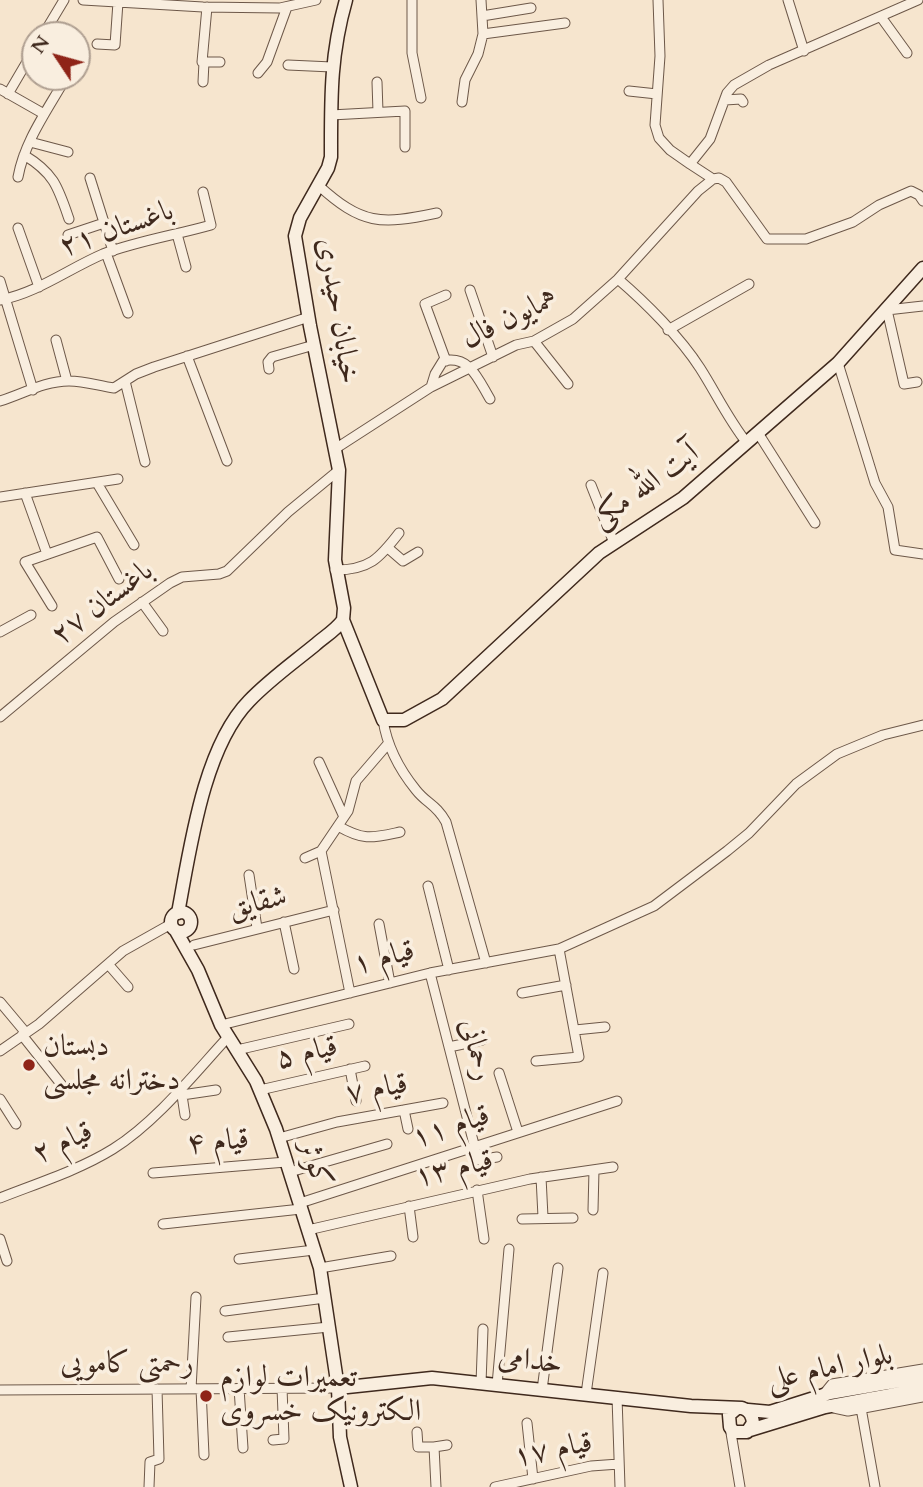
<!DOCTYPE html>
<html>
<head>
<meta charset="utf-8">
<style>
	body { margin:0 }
	#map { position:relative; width:923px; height:1487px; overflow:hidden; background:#f6e5ce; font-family:Cardo,serif }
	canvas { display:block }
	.north { position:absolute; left:21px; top:21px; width:70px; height:70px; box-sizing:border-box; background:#f9eedf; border:2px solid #af9f91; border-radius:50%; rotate:306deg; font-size:19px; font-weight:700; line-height:28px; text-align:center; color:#3f291d }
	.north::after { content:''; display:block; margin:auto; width:24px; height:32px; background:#8f2418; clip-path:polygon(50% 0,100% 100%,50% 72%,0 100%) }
</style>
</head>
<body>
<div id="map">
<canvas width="923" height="1487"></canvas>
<div class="north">N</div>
</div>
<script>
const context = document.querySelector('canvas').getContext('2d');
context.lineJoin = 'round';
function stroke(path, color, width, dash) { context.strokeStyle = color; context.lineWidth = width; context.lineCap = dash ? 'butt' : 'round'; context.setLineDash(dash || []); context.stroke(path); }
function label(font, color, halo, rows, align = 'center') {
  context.font = font + ' Cardo,Amiri,serif'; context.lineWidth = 7; context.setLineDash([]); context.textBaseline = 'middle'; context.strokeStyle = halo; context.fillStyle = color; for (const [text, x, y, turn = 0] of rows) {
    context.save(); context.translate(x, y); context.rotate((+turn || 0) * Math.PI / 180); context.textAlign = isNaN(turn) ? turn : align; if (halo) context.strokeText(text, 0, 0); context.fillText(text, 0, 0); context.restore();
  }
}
const street = new Path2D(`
	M 83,0 L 203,7 L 280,8 L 316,0
	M 412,0 L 412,53 L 421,98
	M 658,0 L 660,56 L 655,125 L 659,138 L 670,150 L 690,164
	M 788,0 L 804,51
	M 918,0 L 769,65 L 734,85 L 727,93 L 710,139 L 690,164 L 713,179 L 719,178 L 726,182 L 767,239 L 806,239 L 853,222 L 879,205 L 911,191 L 919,195 L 923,201
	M 207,7 L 202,62 L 220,62
	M 482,16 L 531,8
	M 881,17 L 907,53
	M 483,34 L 565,23
	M 43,35 L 64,0
	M 97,44 L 115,45 L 118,2
	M 288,65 L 332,67
	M 258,73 L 267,62 L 287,7
	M 203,82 L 204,62
	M 377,82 L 378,112
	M 0,89 L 44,114
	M 629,91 L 657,94
	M 8,94 L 35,48
	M 725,100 L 741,99 L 743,102
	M 462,102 L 465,80 L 478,54 L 483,34 L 481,0
	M 331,115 L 405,111 L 405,147
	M 30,142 L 68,152
	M 24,155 C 54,173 58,187 69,219
	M 18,177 C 24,144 44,115 61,86
	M 90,178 L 113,251
	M 318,185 C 362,225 380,225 437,213
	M 18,228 L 39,287
	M 177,234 L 186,267
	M 68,235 L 104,223
	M 106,253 L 128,313
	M 618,279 C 646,303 680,337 700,368 C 716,393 728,419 747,443
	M 0,281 L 33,390
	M 470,290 L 493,357
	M 446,295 L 425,304 L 446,361
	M 0,300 C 37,293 68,269 103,254 C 137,241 176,235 211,225 L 203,192
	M 668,330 L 749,284
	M 56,340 L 67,381
	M 534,341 L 568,384
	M 187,356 L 227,461
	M 838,363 L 875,483 L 888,507 L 895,550 L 923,554
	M 269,369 L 268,362 L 272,357 L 314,345
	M 125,381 L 145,462
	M 917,382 L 904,384 L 887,310 L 923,306
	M 431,387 L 435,374 L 443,361 C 470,355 478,379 490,399
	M 0,401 C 23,394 44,381 69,381 C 85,381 99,386 114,388 L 136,374 L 154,367 L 309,317
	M 758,433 L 815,523
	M 335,449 L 431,387 L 516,345 L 534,341 L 573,319 L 618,279 L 698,191 L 713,179
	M 97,483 L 134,545
	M 591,485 L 614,543
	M 25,493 L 47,554
	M 0,497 L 118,479
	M 388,548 L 403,561 L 418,552
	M 335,570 C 369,570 379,559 399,533
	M 142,602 L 163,631
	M 52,606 L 25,562 L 97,537 L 119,579
	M 0,632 L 31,615
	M 0,717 L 114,622 L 170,583 L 182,577 L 219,574 L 227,571 L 288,512 L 339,470
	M 383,720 C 387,746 399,769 416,790 C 427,804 436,804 446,822 L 486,963
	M 319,762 L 344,817
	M 338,826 C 364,841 372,838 400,832
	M 305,858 L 321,851
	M 249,875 L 257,928
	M 428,886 L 449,970
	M 284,922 L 294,969
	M 379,924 L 390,983
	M 194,945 L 334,910
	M 108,964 L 128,987
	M 430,973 L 478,1160 L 497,1157
	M 350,993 L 321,851 L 348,811 L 356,781 L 387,745
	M 522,993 L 566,985
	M 0,1002 L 26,1033
	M 221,1025 L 430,973 L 559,949 L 654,906 L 727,851 L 749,833 L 796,784 L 837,754 L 883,735 L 923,725
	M 575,1030 L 605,1027
	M 22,1035 L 61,1084
	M 449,1047 L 482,1040
	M 237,1050 L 349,1024
	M 0,1051 L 39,1024 L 123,951 L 171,924
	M 536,1061 L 579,1057 L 559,949
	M 350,1069 L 356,1101
	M 499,1073 L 518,1132
	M 181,1089 L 185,1115
	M 260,1090 L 365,1066
	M 182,1095 L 216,1090
	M 0,1099 L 16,1124
	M 404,1110 L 408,1129
	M 279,1138 L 337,1122 L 443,1103
	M 290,1172 L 387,1144
	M 153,1173 L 286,1162
	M 541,1177 L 543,1217
	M 477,1190 L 484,1239
	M 0,1198 C 38,1183 79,1170 113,1149 C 156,1122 194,1074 228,1037
	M 300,1203 L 617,1101
	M 409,1206 L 413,1237
	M 593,1210 L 594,1170
	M 522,1219 L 573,1218
	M 163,1224 L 301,1209
	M 308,1230 L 530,1179 L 613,1167
	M 0,1239 L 7,1261
	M 239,1259 L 314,1250
	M 320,1268 L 391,1256
	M 225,1311 L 325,1298
	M 228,1337 L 329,1327
	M 481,1383 L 483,1329
	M 497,1385 L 509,1249
	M 239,1388 L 243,1448
	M 191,1389 L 196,1297
	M 201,1389 L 204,1455
	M 0,1390 L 338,1388
	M 542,1390 L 558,1268
	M 586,1394 L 603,1273
	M 823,1395 L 832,1384 L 923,1369
	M 617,1397 L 620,1487
	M 834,1408 L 848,1411 L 923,1397
	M 861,1408 L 875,1487
	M 527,1423 L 533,1479
	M 730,1427 L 740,1487
	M 417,1432 L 418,1447 L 434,1447 L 436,1487
	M 273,1440 L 284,1439 L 282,1388
	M 434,1447 L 447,1445
	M 149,1487 L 150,1462 L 159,1459 L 157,1389
	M 495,1487 L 591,1466 L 619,1464`);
const secondary = new Path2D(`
	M 343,620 L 383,720 L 404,720 L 442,699 L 599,553 L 683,498 L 838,363 L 923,268
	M171 922a10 10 0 1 1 20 0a10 10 0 1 1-20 0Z
	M 178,913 C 190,850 203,748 249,701 C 269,680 293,663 315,645 C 324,637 336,630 343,620 L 344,608 L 335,560 L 339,470 L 310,326 L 295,236 L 300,218 L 328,168 L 331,157 C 331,99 330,56 346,0
	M 176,931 L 198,970 L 221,1025 L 256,1081 L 276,1129 L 320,1268 L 338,1388 L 340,1437 L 351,1487
	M 338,1388 L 432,1378 L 691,1406 L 742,1408 C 750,1411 752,1415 753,1423 L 747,1432 L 734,1432 L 730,1427 L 729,1415 L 736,1409
	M 748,1410 L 770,1412 L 830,1393 L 923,1377
	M 750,1430 L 825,1407 L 923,1389`);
stroke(street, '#6d5849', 11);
stroke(secondary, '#3f291d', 15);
stroke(street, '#f9eedf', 9);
stroke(secondary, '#f9eedf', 12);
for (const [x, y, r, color] of [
	[29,1065,7,"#8f2418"],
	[206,1396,7,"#8f2418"]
]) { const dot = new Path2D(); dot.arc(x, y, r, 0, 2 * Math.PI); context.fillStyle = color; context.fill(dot); stroke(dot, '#f9eedf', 2.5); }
label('30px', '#3f291d', '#f9eedf', [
	["باغستان ۲۱",117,230,-19],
	["خیابان حیدری",337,311,81],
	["همایون فال",510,320,-26],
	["آیت الله مکی",646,487,-36],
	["باغستان ۲۷",103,604,-37],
	["شقایق",258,904,-14],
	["قیام ۱",384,959,-14],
	["رحمانی",475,1050,76],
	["قیام ۵",307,1054,-13],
	["قیام ۷",377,1090,-10],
	["قیام ۱۱",451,1128,-18],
	["قیام ۴",218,1143,-5],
	["قیام ۲",63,1144,-24],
	["کوثر",314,1164,72],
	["قیام ۱۳",454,1170,-13],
	["خدامی",530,1362,6],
	["رحمتی کامویی",127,1365],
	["بلوار امام علی",830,1369,-12],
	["قیام ۱۷",553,1451,-11]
]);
label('30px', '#3f291d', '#f9eedf', [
	["دبستان",43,1048],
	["دخترانه مجلسی",43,1082],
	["تعمیرات لوازم",220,1379],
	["الکترونیک خسروی",220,1413]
], 'left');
</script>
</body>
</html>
